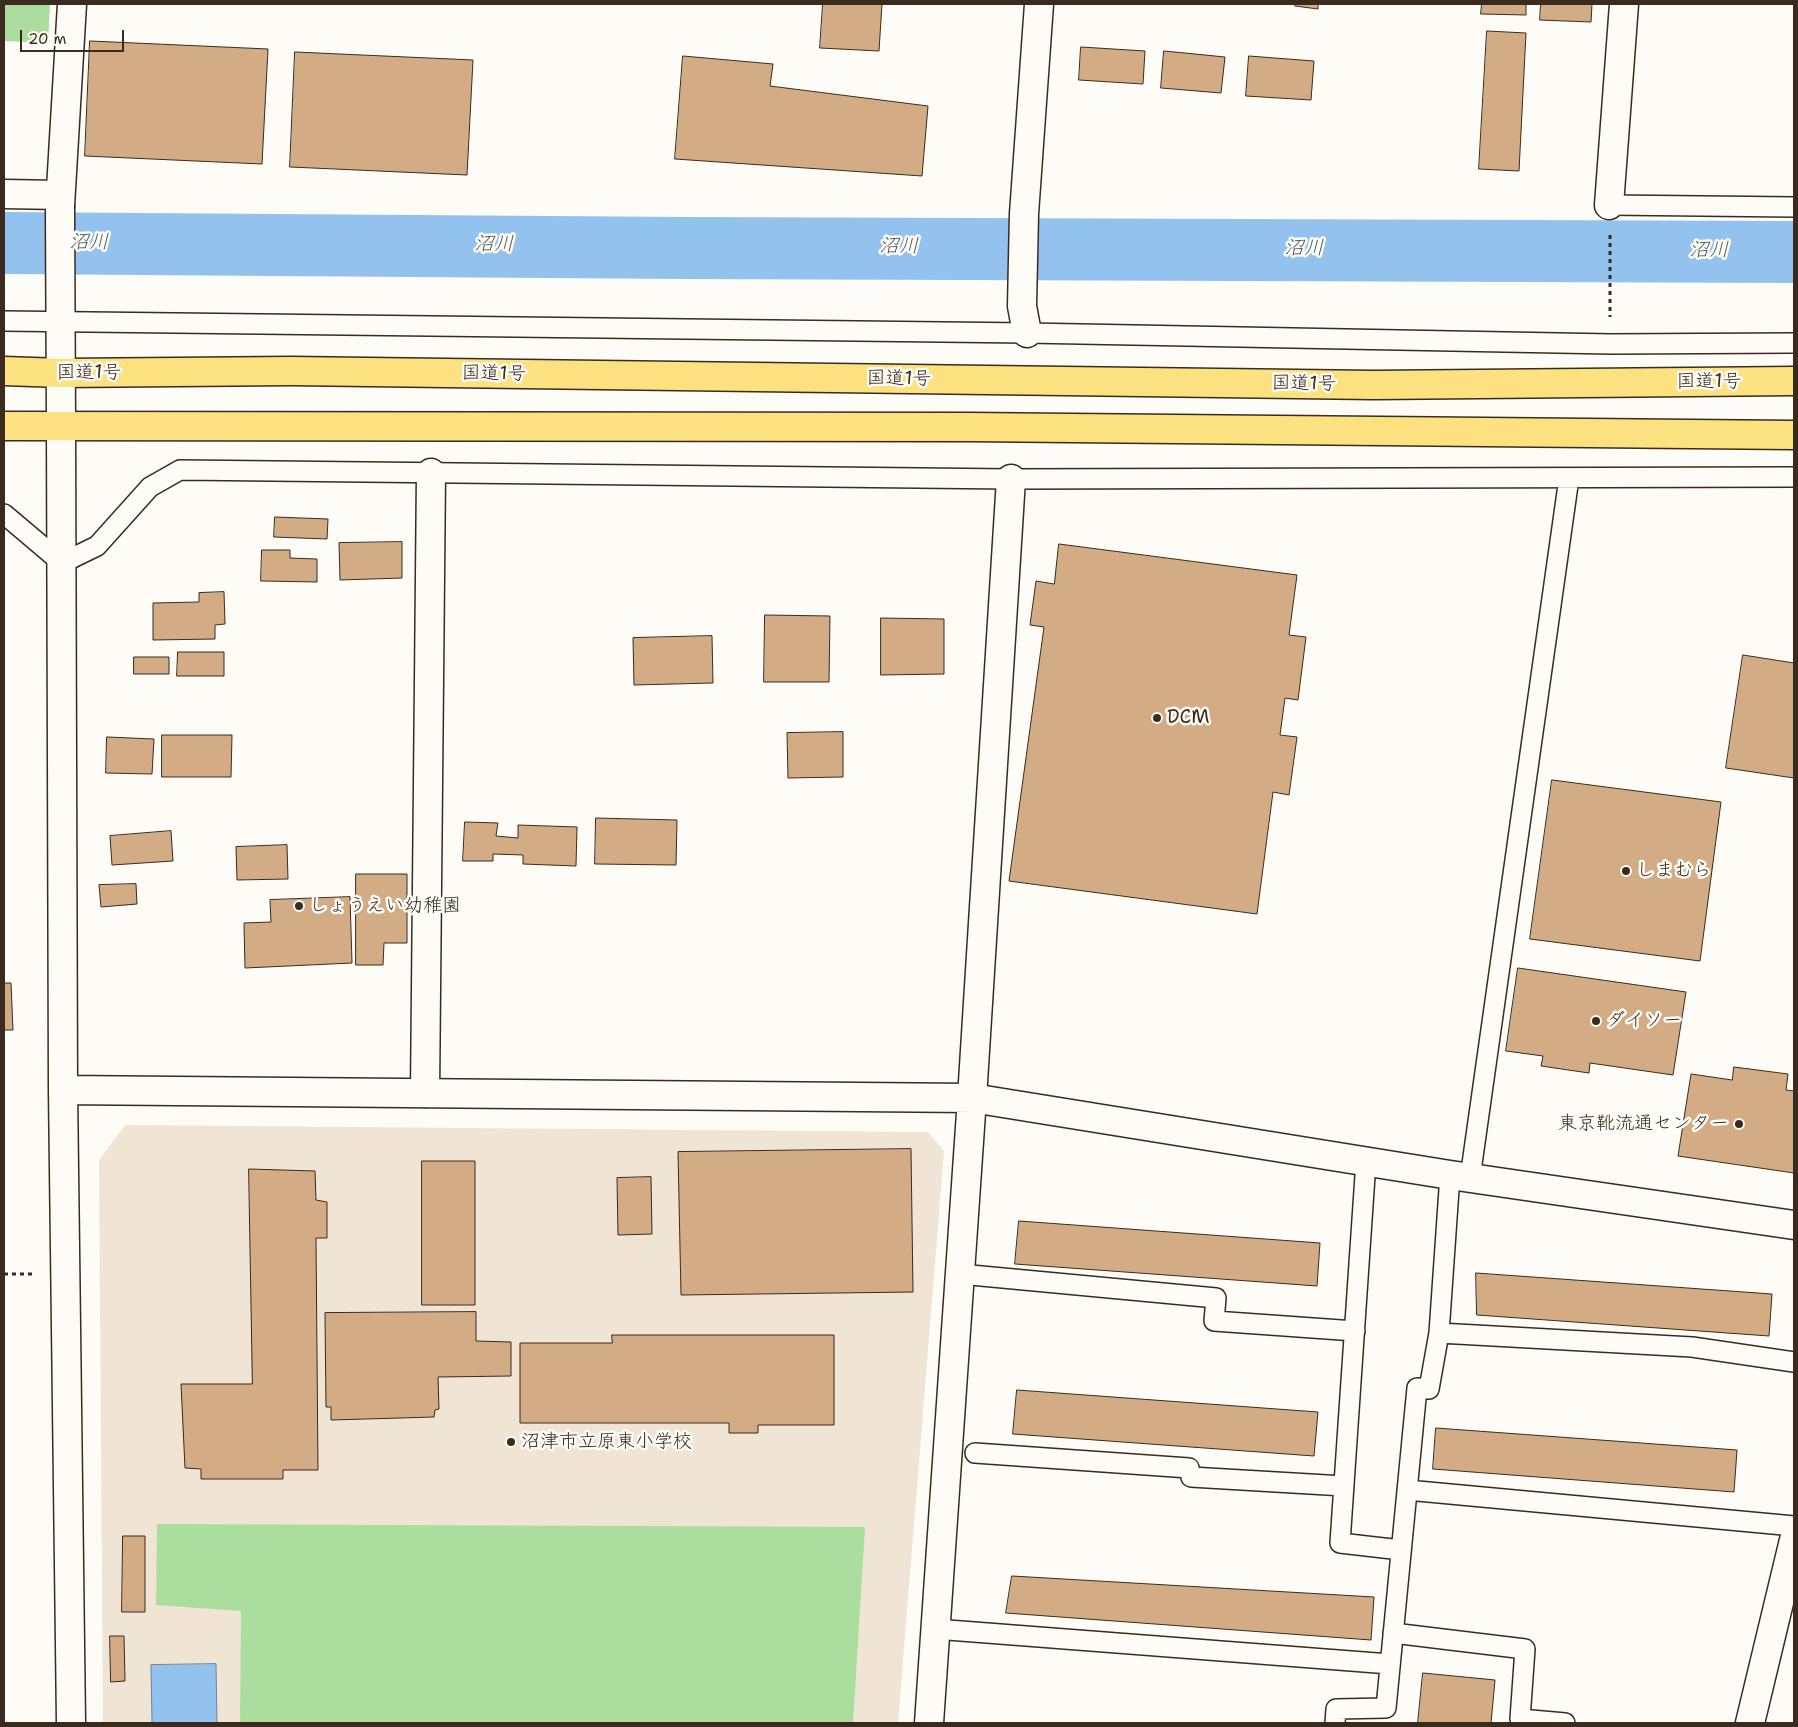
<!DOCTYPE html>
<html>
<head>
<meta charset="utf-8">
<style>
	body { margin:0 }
	#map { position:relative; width:1798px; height:1727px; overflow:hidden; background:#fdfcf7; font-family:"Shantell Sans",sans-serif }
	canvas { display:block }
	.frame { position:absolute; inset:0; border:5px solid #3b2a1e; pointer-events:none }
	.scale { position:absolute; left:20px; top:30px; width:104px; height:22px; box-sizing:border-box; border:2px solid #3b2a1e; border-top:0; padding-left:6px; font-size:15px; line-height:18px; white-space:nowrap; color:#3b2a1e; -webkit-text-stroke:4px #fdfcf7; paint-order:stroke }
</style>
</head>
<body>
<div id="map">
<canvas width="1798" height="1727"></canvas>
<div class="frame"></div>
<div class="scale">20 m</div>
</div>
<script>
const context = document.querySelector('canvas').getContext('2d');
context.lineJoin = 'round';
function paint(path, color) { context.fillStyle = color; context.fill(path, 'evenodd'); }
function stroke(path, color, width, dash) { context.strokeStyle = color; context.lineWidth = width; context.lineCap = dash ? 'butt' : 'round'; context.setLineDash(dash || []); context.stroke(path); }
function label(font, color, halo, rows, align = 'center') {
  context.font = font + ' "Shantell Sans","Klee One",sans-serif'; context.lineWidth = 5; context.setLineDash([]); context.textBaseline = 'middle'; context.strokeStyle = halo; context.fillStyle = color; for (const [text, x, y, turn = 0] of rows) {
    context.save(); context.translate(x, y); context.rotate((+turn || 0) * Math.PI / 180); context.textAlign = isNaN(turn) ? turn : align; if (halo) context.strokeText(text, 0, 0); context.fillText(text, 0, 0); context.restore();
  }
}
paint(new Path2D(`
	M 125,1125 L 928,1132 L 944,1151 L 898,1723 L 103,1723 L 99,1160 Z`), '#f0e4d5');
paint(new Path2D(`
	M 4,4 L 50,4 L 48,43 L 4,41 Z
	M 157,1524 L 865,1527 L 853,1723 L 240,1723 L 241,1611 L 156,1605 Z`), '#abdd9e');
const water = new Path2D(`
	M 216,1664 L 217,1723 L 152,1723 L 151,1665 Z`);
paint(water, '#92c2ed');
stroke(water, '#6f859a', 1);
stroke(new Path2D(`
	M 4,243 L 685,248 L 1794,252`), '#92c2ed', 62);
const building = new Path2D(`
	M 823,4 L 882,4 L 879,51 L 820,48 Z
	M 1296,4 L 1318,4 L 1318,9 L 1295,6 Z
	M 1482,4 L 1526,4 L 1526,15 L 1481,14 Z
	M 1541,4 L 1592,4 L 1591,22 L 1540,20 Z
	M 1487,31 L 1526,33 L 1519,171 L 1479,169 Z
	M 90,41 L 268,49 L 262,164 L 85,156 Z
	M 1081,47 L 1145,51 L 1143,84 L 1079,80 Z
	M 1164,51 L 1225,57 L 1221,93 L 1161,88 Z
	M 295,52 L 473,60 L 467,175 L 290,167 Z
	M 683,56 L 773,64 L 770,86 L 928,106 L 922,176 L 675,159 Z
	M 1249,56 L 1314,61 L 1311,100 L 1246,96 Z
	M 275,517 L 328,519 L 327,539 L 274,537 Z
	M 402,542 L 402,578 L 340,580 L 339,543 Z
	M 1059,544 L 1297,575 L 1289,635 L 1306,637 L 1298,700 L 1285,698 L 1280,735 L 1297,737 L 1289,795 L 1273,792 L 1257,914 L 1009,881 L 1044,627 L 1030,625 L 1036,581 L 1054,584 Z
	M 262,550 L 290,550 L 290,558 L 317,559 L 317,582 L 261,581 Z
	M 224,592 L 225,624 L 215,625 L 215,639 L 153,640 L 153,603 L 199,602 L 199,593 Z
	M 765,615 L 830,616 L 829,682 L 764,682 Z
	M 881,618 L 944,619 L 944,674 L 881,675 Z
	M 712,636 L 713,683 L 634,685 L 633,638 Z
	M 178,652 L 224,652 L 224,676 L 177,676 Z
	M 1743,655 L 1794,663 L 1794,778 L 1726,768 Z
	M 134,657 L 169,657 L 169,674 L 134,674 Z
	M 843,732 L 843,777 L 788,778 L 787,733 Z
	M 162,735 L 232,735 L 231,777 L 162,777 Z
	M 107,737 L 154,739 L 152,774 L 106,773 Z
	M 1552,780 L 1721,802 L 1700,961 L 1530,939 Z
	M 596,818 L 677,820 L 676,865 L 595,864 Z
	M 465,822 L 498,823 L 496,836 L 518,838 L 518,825 L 577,827 L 576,866 L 523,864 L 523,855 L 493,854 L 493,861 L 463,861 Z
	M 171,831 L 173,861 L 112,865 L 110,836 Z
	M 287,845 L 288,879 L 237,880 L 236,847 Z
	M 356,874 L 407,874 L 407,943 L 384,943 L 383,965 L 356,965 Z
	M 136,884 L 137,904 L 101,907 L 99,885 Z
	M 350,897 L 352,963 L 245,968 L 244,923 L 271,922 L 270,900 Z
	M 1518,968 L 1686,992 L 1673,1075 L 1590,1063 L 1589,1073 L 1541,1066 L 1543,1056 L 1506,1051 Z
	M 4,983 L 11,983 L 13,1030 L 4,1030 Z
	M 1734,1067 L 1788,1074 L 1786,1090 L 1794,1091 L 1794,1173 L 1678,1156 L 1691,1074 L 1732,1080 Z
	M 911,1149 L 913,1292 L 681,1295 L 678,1152 Z
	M 422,1161 L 475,1161 L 475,1305 L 422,1305 Z
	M 249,1169 L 315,1171 L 316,1200 L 327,1202 L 327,1238 L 316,1238 L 318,1470 L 283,1470 L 283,1479 L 201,1479 L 201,1469 L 185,1468 L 181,1384 L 252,1384 Z
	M 651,1177 L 652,1234 L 618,1235 L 617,1178 Z
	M 1019,1221 L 1320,1243 L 1317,1286 L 1015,1264 Z
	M 1476,1273 L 1772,1294 L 1769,1336 L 1477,1315 Z
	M 476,1312 L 476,1341 L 511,1342 L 511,1376 L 438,1377 L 439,1409 L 435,1410 L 434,1417 L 331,1420 L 331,1407 L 326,1407 L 325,1313 Z
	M 612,1335 L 834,1335 L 834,1425 L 758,1425 L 758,1433 L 729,1433 L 729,1423 L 520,1423 L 520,1343 L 612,1343 Z
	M 1017,1390 L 1318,1412 L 1314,1456 L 1013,1434 Z
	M 1436,1428 L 1737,1450 L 1734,1492 L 1433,1469 Z
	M 123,1536 L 145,1536 L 145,1612 L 122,1612 Z
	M 1012,1576 L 1374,1597 L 1371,1640 L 1006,1613 Z
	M 110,1636 L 124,1636 L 125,1681 L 111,1682 Z
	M 1423,1673 L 1495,1680 L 1491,1723 L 1418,1723 Z`);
paint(building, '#d3ac85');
stroke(building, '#3b2a1e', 1);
const service = new Path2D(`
	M 1609,205 L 1794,207
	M 4,321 L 1027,333 L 1611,344 L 1794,343
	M 4,514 L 62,563 L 97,546 L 150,487 L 180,470 L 1011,479 L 1794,477
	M 1366,1161 L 1340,1543 L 1401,1550
	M 1470,1178 L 1569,478
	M 960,1274 L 1216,1298 L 1214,1321 L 1355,1331
	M 1439,1333 L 1450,1175
	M 975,1453 L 1189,1468 L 1191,1477 L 1344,1486
	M 1407,1490 L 1794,1526
	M 935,1629 L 1390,1664
	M 1393,1633 L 1525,1649 L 1520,1719 L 1565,1723
	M 1335,1723 L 1336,1709 L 1386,1708 L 1417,1388 L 1429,1389 L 1439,1333 L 1692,1347 L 1794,1362`);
const minor = new Path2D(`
	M 4,194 L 60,195
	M 1609,205 L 1624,4
	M 60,206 L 61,426
	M 1027,333 L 1022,306 L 1024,214 L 1039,4
	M 425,1093 L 431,473
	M 972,1098 L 1011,479`);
const tertiary = new Path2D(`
	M 60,206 L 72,4
	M 61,426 L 63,1090 L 71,1723
	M 63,1090 L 972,1098 L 1450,1175 L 1794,1225
	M 929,1723 L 972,1098
	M 1750,1723 L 1794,1540`);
const trunk = new Path2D(`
	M 4,371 L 61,373 L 291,371 L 1374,385 L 1794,381
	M 4,426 L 968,427 L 1794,435`);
stroke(service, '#3b2a1e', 22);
stroke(minor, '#3b2a1e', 31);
stroke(tertiary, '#3b2a1e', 31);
stroke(trunk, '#3b2a1e', 31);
stroke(new Path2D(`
	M 1610,235 L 1610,317
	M 4,1274 L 33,1274`), '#3b2a1e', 3, [4, 4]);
stroke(service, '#fdfcf7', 19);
stroke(minor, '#fdfcf7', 28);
stroke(tertiary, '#fdfcf7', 28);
stroke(trunk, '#fbe180', 28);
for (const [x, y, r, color] of [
	[1157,718,5,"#3b2a1e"],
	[1626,871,5,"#3b2a1e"],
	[299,906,5,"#3b2a1e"],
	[1596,1021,5,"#3b2a1e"],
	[1739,1124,5,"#3b2a1e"],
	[511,1442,5,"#3b2a1e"]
]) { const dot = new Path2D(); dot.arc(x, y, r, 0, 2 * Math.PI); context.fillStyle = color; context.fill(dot); stroke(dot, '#fdfcf7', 2); }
label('19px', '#3b2a1e', '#fdfcf7', [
	["国道1号",89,373],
	["国道1号",494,374,1],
	["国道1号",899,379,1],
	["国道1号",1709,382],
	["国道1号",1304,384,1]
]);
label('19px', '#3b2a1e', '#fdfcf7', [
	["DCM",1167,718],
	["しまむら",1636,871],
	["しょうえい幼稚園",309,906],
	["ダイソー",1606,1021],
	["東京靴流通センター",1729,1124,"right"],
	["沼津市立原東小学校",521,1442]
], 'left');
label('italic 20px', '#55585c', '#fdfcf7', [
	["沼川",89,243],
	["沼川",494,245],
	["沼川",899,247],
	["沼川",1304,249],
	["沼川",1709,251]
]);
</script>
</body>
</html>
